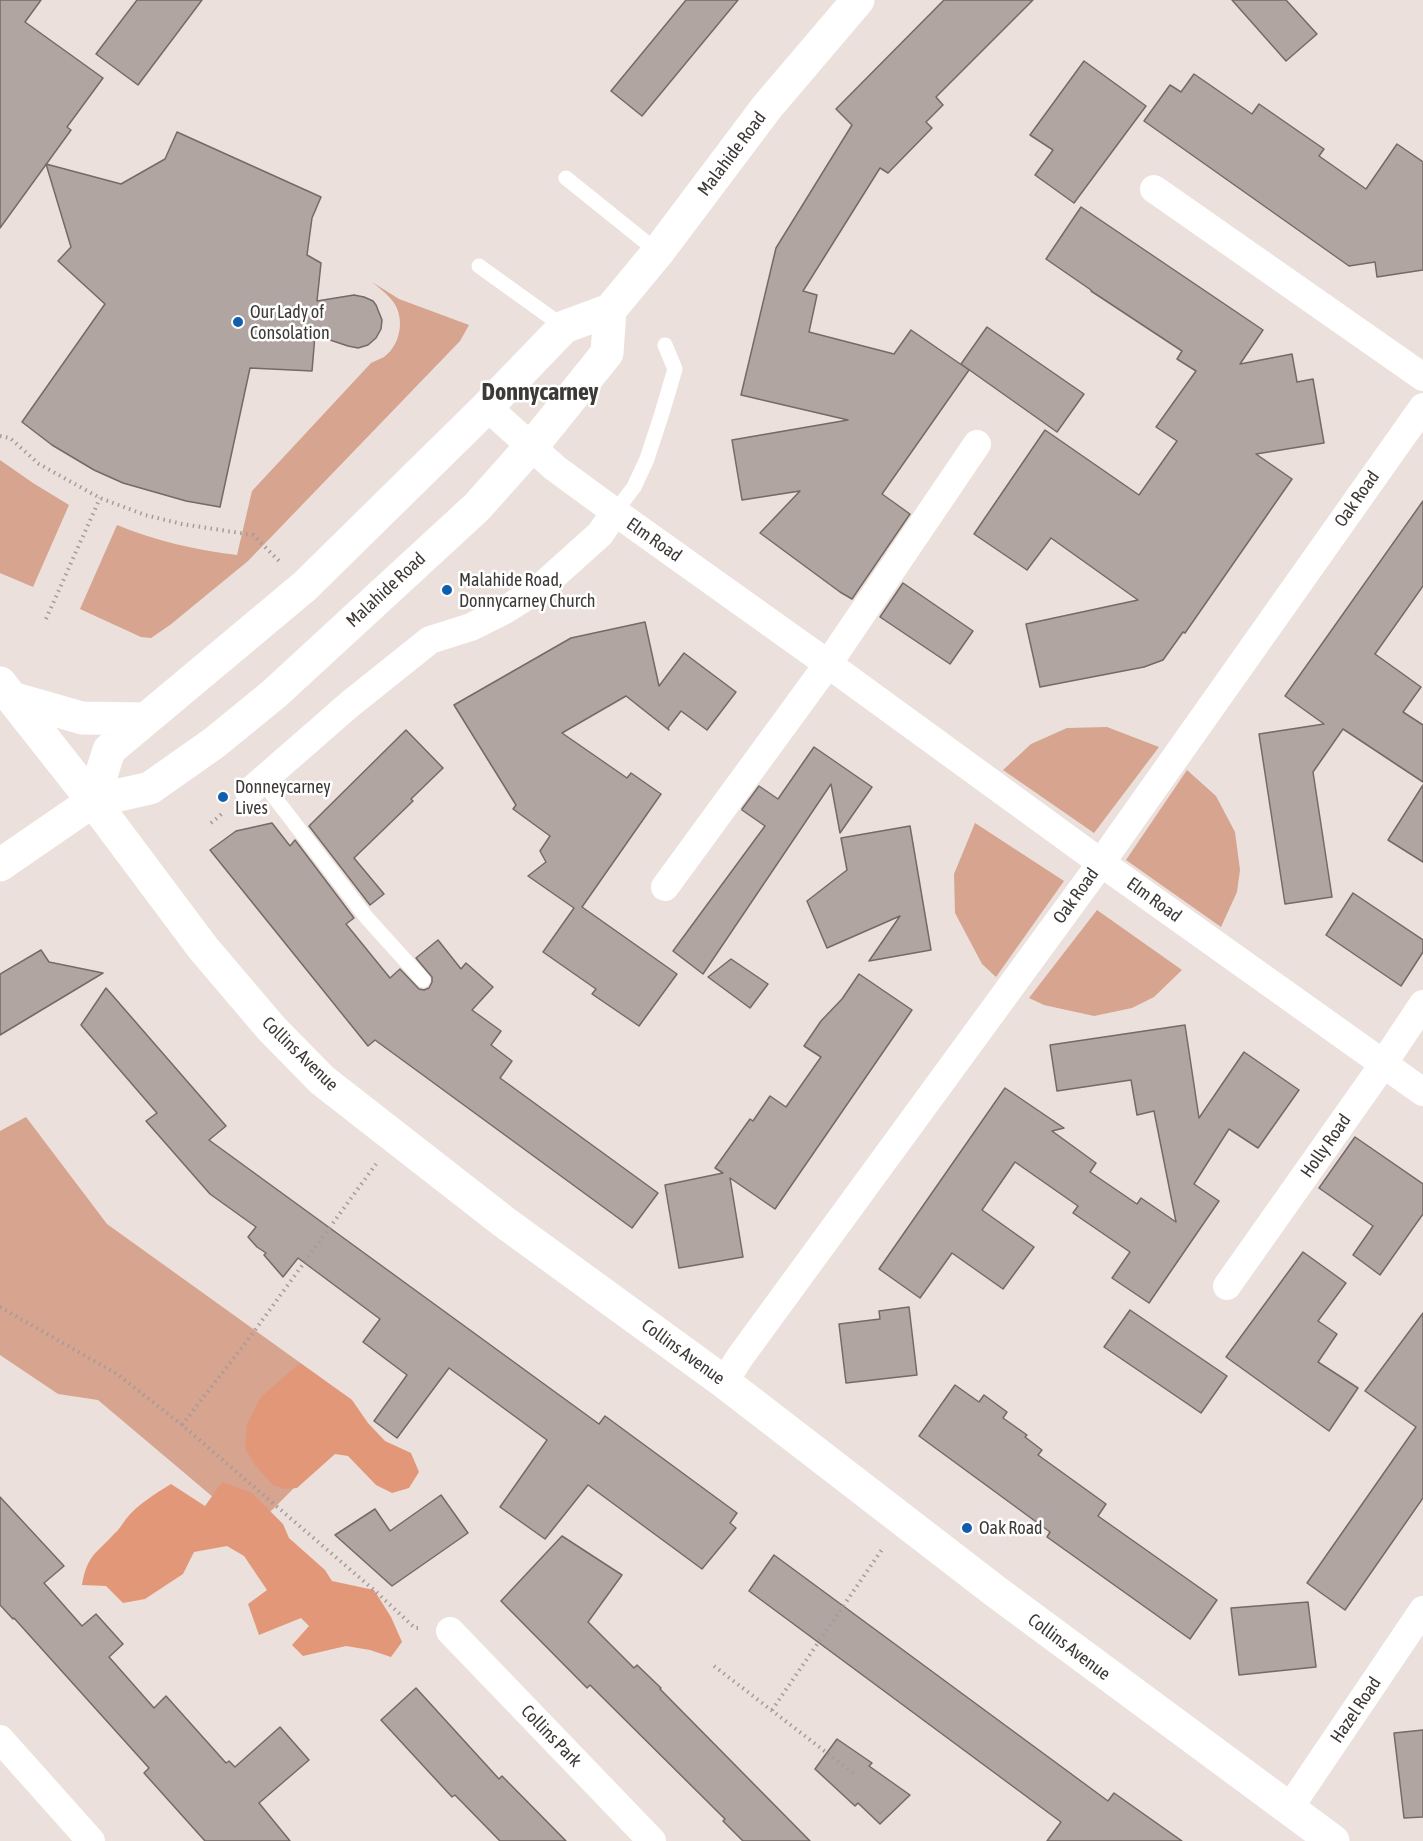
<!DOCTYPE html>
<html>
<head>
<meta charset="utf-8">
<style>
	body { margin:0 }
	canvas { display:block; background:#ebe0db }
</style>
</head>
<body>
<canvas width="1423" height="1841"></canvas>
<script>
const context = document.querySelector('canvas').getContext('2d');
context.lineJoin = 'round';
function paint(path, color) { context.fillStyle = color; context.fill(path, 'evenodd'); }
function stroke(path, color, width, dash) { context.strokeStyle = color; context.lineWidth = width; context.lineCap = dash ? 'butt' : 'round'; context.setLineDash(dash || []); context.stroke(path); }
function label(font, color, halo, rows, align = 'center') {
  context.font = font + ' "Asap Condensed",sans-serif'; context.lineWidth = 5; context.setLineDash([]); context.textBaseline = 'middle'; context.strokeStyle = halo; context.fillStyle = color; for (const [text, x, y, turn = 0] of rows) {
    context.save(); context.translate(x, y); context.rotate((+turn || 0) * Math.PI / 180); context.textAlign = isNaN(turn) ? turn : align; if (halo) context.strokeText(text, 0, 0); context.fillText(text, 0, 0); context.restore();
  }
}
paint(new Path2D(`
	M 372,282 L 399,299 L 469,325 L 460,341 L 248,561 L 170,625 L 151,638 L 141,637 L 80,609 L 117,525 C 156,541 196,550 237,555 L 252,491 L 371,363 C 375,361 380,359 384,357 C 402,344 406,314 390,298 C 385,292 378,287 372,282 Z
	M 0,460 L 33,483 L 69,505 L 33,587 L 0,573 Z
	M 1107,727 L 1159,747 L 1094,833 L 1003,770 L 1031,744 L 1067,728 Z
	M 1187,770 L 1216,796 L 1235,832 L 1240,870 L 1237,892 L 1221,927 L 1126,860 Z
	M 975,823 L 1064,881 L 996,977 L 982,964 L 955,913 L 954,874 Z
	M 1097,910 L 1182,970 L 1154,997 L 1132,1008 L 1094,1016 L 1044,1005 L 1029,998 Z
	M 26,1117 L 107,1224 L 352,1400 L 309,1473 L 252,1530 L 98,1400 L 58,1394 L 0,1355 L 0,1131 Z`), '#d6a48f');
paint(new Path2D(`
	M 300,1363 L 352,1400 L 368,1423 L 385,1441 L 411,1453 L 419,1472 L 409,1488 L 392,1493 L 376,1485 L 348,1456 L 335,1454 L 297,1488 L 285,1489 L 273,1485 L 254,1464 L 245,1448 L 247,1424 L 261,1397 Z
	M 222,1482 L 252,1493 L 283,1524 L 289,1538 L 325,1570 L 332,1581 L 374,1590 L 391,1617 L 402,1642 L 391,1657 L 370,1650 L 346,1646 L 303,1656 L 292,1645 L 309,1626 L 301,1618 L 259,1635 L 248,1604 L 267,1590 L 244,1556 L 227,1546 L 194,1552 L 183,1574 L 145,1599 L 123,1603 L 106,1586 L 82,1585 C 87,1555 96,1554 114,1534 C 119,1530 122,1524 126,1519 C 138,1504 155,1494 171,1484 L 205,1506 Z`), '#e29878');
const building = new Path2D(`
	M 0,0 L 41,0 L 25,22 L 103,78 L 67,127 L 71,130 L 0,228 Z
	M 137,0 L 202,0 L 138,85 L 96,54 Z
	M 686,0 L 738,0 L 642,116 L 611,91 Z
	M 944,0 L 1033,0 L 936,97 L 943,105 L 926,122 L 932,128 L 888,173 L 880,168 L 803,291 L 817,295 L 809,332 L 894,354 L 911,330 L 969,370 L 882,494 L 910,514 L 852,599 L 840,592 L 760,533 L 800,491 L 742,500 L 732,440 L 848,420 L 741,395 L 776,248 L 852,125 L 836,109 Z
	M 1232,0 L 1286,0 L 1317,34 L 1286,61 Z
	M 1084,61 L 1146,106 L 1074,203 L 1035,175 L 1053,150 L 1030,135 Z
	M 1194,74 L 1252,114 L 1259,104 L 1324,149 L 1319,156 L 1366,189 L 1397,144 L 1423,162 L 1423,270 L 1377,277 L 1375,262 L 1349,266 L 1144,121 L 1170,85 L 1181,92 Z
	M 177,132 L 321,197 L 312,218 L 307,255 L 321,263 L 317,301 L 354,295 L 364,297 L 373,301 L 376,305 L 382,320 L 381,329 L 376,338 L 368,345 L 358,348 L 348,346 L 315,335 L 312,371 L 250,368 L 220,507 L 186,501 L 123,483 L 94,470 L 52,445 L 22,422 L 105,304 L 58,261 L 71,247 L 46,164 L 121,184 L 165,159 Z
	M 1081,207 L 1263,330 L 1240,364 L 1292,354 L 1297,382 L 1313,379 L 1324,443 L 1256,454 L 1292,479 L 1185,633 L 1183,632 L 1163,660 L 1144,667 L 1040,687 L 1026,624 L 1138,600 L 1051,538 L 1027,570 L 974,534 L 1045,430 L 1139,495 L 1177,441 L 1156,427 L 1196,371 L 1177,359 L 1182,351 L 1091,291 L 1091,290 L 1046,259 Z
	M 987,327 L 1084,394 L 1057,432 L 961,364 Z
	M 1423,501 L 1423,586 L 1375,654 L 1421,687 L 1403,712 L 1423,725 L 1423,782 L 1343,729 L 1313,772 L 1332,897 L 1285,904 L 1259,734 L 1324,724 L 1285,696 Z
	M 903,583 L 973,631 L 950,664 L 880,617 Z
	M 645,622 L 659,686 L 684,653 L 736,692 L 707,730 L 681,711 L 668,728 L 669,730 L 626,696 L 562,733 L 627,778 L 631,773 L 661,794 L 582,907 L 677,974 L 639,1026 L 592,994 L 596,989 L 543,952 L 574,908 L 528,876 L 546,862 L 540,851 L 550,836 L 513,809 L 516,805 L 454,705 L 571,638 Z
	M 406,730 L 443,768 L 411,799 L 413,801 L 354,858 L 384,894 L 370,905 L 309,826 Z
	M 814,747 L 872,787 L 840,833 L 831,784 L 703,974 L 673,951 L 765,826 L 742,810 L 742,809 L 759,786 L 778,799 Z
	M 1423,785 L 1423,862 L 1388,840 Z
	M 272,823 L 290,846 L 295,840 L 354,918 L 346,924 L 390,978 L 400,969 L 419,989 L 424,990 L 429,988 L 432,982 L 432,977 L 416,958 L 438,940 L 461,969 L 466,963 L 493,987 L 472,1010 L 501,1031 L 491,1045 L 512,1061 L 500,1078 L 658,1193 L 632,1228 L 375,1040 L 368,1046 L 210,850 L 236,831 Z
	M 910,826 L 931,950 L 869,961 L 900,916 L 827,948 L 807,901 L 847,870 L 841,838 Z
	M 1353,893 L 1423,940 L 1423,952 L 1401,986 L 1326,935 Z
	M 41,950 L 49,962 L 103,973 L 0,1035 L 0,974 Z
	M 731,959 L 768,984 L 750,1008 L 708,977 Z
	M 859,974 L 912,1010 L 775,1209 L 730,1178 L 743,1257 L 679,1268 L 665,1185 L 723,1173 L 715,1168 L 750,1119 L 753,1121 L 770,1096 L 786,1107 L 821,1057 L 804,1046 L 821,1021 L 842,999 Z
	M 106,988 L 226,1126 L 209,1140 L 599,1424 L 605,1416 L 737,1513 L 730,1523 L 736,1528 L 702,1569 L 588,1485 L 545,1539 L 500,1507 L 547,1440 L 449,1368 L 397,1438 L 374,1421 L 407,1375 L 363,1342 L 380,1319 L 298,1258 L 283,1277 L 264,1255 L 266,1253 L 257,1247 L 248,1237 L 256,1227 L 210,1194 L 146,1121 L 157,1113 L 81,1025 Z
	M 1185,1025 L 1199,1118 L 1244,1052 L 1299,1090 L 1258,1148 L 1229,1129 L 1194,1184 L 1219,1201 L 1149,1303 L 1112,1278 L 1130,1252 L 1073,1213 L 1078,1206 L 1015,1162 L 982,1210 L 1034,1247 L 1003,1289 L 952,1253 L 920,1298 L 879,1269 L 1005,1088 L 1064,1128 L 1052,1131 L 1096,1163 L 1090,1172 L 1137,1204 L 1141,1198 L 1176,1222 L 1154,1111 L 1137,1115 L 1131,1080 L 1057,1091 L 1050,1045 Z
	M 1355,1137 L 1423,1184 L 1423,1214 L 1380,1275 L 1353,1255 L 1373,1226 L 1319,1188 Z
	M 1303,1252 L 1346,1283 L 1318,1321 L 1337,1334 L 1318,1362 L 1358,1388 L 1329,1431 L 1226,1357 Z
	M 909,1307 L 917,1375 L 846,1383 L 839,1324 L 880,1319 L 879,1311 Z
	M 1130,1310 L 1227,1376 L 1201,1413 L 1104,1347 Z
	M 1423,1313 L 1423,1498 L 1345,1610 L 1307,1583 L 1416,1427 L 1365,1391 Z
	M 955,1385 L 979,1402 L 984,1395 L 1007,1412 L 1003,1418 L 1027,1435 L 1025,1437 L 1042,1450 L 1038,1455 L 1106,1504 L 1098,1516 L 1217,1600 L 1190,1639 L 1047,1537 L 1050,1532 L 919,1436 Z
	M 441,1495 L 468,1533 L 392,1586 L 335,1535 L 375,1509 L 390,1531 Z
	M 0,1497 L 64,1566 L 44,1583 L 82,1626 L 96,1614 L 123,1644 L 109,1657 L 154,1708 L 166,1696 L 226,1763 L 229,1761 L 235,1767 L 280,1727 L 309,1760 L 259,1803 L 290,1841 L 205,1841 L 144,1773 L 149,1768 L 14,1618 L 13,1619 L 0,1605 Z
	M 562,1536 L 622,1575 L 588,1622 L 634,1668 L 637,1665 L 661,1688 L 660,1689 L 810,1841 L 743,1841 L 723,1821 L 725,1819 L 590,1685 L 587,1688 L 501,1601 Z
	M 774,1555 L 1108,1801 L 1114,1793 L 1182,1841 L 1047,1841 L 1061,1822 L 749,1591 Z
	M 1308,1602 L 1316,1667 L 1239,1675 L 1231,1608 Z
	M 416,1688 L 499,1779 L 502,1776 L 566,1841 L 500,1841 L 455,1795 L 452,1797 L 381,1720 Z
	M 1423,1730 L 1423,1817 L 1404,1818 L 1394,1733 Z
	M 837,1739 L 872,1763 L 869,1766 L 910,1795 L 880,1824 L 858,1803 L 855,1806 L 815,1769 Z`);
paint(building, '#b0a5a1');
stroke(building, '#746a66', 1.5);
stroke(new Path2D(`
	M 0,436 L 10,438 L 39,464 L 100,498 L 145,515 L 182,524 L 253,535 L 279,561
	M 46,619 L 100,498
	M 211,823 L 224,812
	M 0,1307 L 117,1374 L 182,1425 L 374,1590 L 415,1628 L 419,1628
	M 182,1425 L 250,1337 L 376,1164
	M 714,1666 L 853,1773
	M 772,1710 L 883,1548`), '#a59c99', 4, [1.5, 4.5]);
stroke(new Path2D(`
	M 566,178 L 658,252
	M 479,266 L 564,327
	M 615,512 L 634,487 L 647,459 L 662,413 L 675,369 L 665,345
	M 262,781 L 367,918 L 423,980`), '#fff', 15);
stroke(new Path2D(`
	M 1154,189 L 1423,377
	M 487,407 L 555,468 L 615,512 L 828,664 L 1100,862 L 1423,1092
	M 249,792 L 350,704 L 430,640 L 471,627 L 505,610 L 541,587 L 600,534 L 615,512
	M 665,887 L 828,664 L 977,444
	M 1227,1286 L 1373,1079 L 1423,1004
	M 724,1382 L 740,1357 L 1093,874 L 1423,407
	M 450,1631 L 652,1841
	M 0,1739 L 91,1841
	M 1288,1810 L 1423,1610`), '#fff', 28);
stroke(new Path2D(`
	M 0,683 L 93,801 L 203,948 L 271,1028 L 322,1080 L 504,1222 L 724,1382 L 995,1591 L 1333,1841
	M 12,698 L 82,718 L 146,719
	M 93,801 L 109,750 L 305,586 L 487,407 L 564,327 L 610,310 L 658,252 L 767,107 L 858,0
	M 0,865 L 93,801 L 150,788 L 214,743 L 274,694 L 477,507 L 542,434 L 607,353 L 610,310`), '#fff', 33);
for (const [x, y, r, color] of [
	[238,322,6,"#125ead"],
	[447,590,6,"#125ead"],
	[223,797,6,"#125ead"],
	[967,1528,6,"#125ead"]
]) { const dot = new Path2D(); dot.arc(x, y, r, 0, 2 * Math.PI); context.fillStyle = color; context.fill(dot); stroke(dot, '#fff', 2); }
label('18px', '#3d3937', '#fff', [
	["Malahide Road",732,154,-53],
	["Oak Road",1357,499,-55],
	["Elm Road",654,540,35],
	["Malahide Road",386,590,-43],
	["Oak Road",1076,896,-54],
	["Elm Road",1154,900,36],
	["Collins Avenue",300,1054,44],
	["Holly Road",1326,1146,-55],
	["Collins Avenue",683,1352,36],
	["Collins Avenue",1069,1647,37],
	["Hazel Road",1356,1710,-56],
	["Collins Park",551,1736,46]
]);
label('18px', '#3d3937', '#fff', [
	["Our Lady of",250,312],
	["Consolation",250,333],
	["Malahide Road,",459,580],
	["Donnycarney Church",459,601],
	["Donneycarney",235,787],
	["Lives",235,808],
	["Oak Road",979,1528]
], 'left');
label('bold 24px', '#3d3937', '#fff', [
	["Donnycarney",540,392]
]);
</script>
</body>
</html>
